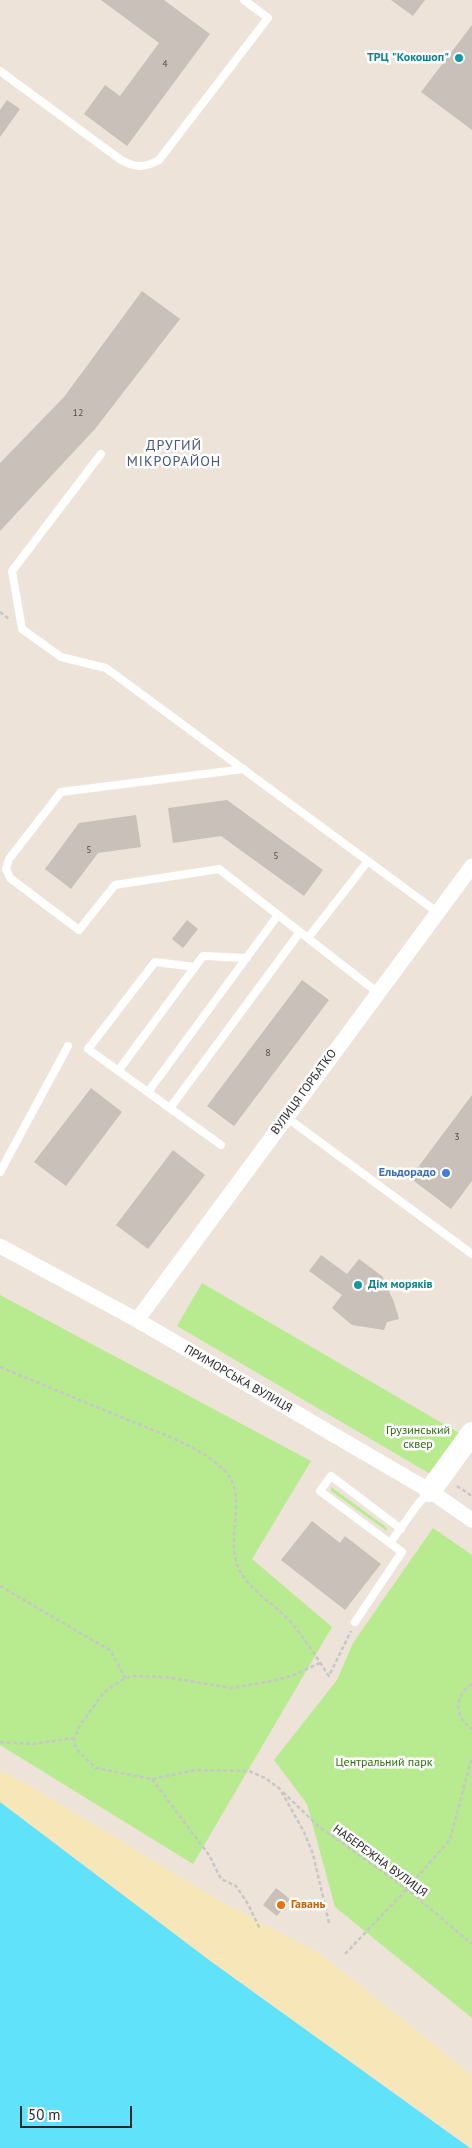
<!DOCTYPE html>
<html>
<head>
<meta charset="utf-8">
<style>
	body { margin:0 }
	#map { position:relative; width:472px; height:2148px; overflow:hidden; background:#ede3d9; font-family:"PT Sans",sans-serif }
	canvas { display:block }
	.scale { position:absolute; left:20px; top:2106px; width:112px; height:22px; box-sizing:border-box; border:2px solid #292929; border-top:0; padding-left:6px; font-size:15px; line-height:18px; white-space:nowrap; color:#292929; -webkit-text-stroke:4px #fff; paint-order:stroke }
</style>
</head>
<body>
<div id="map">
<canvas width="472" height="2148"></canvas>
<div class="scale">50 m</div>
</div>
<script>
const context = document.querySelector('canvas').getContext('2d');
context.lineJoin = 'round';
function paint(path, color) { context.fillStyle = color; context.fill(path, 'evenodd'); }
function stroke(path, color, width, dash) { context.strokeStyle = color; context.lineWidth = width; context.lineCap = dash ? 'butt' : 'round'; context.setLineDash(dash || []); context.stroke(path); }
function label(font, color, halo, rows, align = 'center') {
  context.font = font + ' "PT Sans",sans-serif'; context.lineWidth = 5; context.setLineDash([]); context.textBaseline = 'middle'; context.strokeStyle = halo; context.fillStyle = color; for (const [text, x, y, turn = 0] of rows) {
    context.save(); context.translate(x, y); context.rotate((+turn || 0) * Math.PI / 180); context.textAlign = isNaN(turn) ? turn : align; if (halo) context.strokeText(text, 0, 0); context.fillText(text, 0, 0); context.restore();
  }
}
paint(new Path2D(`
	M 202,1283 L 459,1433 L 434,1476 L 177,1326 Z
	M 0,1295 L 311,1461 L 252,1559 L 332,1627 L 193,1864 L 0,1745 Z
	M 331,1487 L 386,1527 L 387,1531 L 331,1491 Z
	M 433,1528 L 472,1555 L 472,2018 L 335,1907 L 307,1804 L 274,1760 L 337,1680 L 353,1643 Z`), '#b8ea90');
paint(new Path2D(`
	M 0,1771 L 32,1787 L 220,1901 L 321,1954 L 472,2075 L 472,2148 L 209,1960 L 0,1802 Z`), '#f6e6b8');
paint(new Path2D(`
	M 0,1802 L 209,1960 L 470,2148 L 0,2148 Z`), '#61e2fb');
paint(new Path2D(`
	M 101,0 L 164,0 L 210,34 L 127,146 L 84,114 L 105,85 L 120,96 L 159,43 Z
	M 391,0 L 425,0 L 413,16 Z
	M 472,25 L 472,130 L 421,92 Z
	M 7,100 L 20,109 L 0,137 L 0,110 Z
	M 142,291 L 180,319 L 95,429 L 0,531 L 0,463 L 64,397 Z
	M 227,800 L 323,870 L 304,896 L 221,836 L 173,843 L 168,808 Z
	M 136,815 L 141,847 L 98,853 L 71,889 L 45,869 L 79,823 Z
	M 187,920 L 198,929 L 183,948 L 172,939 Z
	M 302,980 L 329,1000 L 234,1126 L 207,1106 Z
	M 91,1088 L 122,1112 L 66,1186 L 34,1162 Z
	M 472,1095 L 472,1181 L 451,1209 L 410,1178 Z
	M 173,1150 L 205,1175 L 148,1249 L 116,1225 Z
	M 321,1255 L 347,1274 L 359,1259 L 382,1276 L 394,1302 L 399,1319 L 387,1322 L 384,1330 L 352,1325 L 332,1308 L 342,1295 L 309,1271 Z
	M 312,1521 L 340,1543 L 345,1536 L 381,1564 L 345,1610 L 281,1560 Z
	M 276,1888 L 290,1899 L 277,1916 L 263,1905 Z`), '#c8c0b9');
stroke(new Path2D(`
	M 0,612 L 9,619
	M 0,1367 C 39,1383 77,1399 116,1415 C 148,1429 209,1448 229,1476 C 246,1499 225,1540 239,1569 C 249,1590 273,1603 289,1620 C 304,1637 316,1657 329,1676 L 351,1631
	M 457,1486 L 472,1496
	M 0,1586 L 111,1651 L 125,1678
	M 320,1663 L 294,1675 L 272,1681 L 231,1688 L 166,1677 L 135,1676 L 125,1678 L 104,1692 L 81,1724 L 74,1738 L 76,1749 L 96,1768 L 152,1779 L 196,1770 L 249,1771 L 265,1778 L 280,1789 L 304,1832 L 313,1854 L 329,1923
	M 472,1684 C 454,1696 454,1717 472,1729
	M 0,1742 L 32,1744 L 74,1738
	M 152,1779 L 209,1855 L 221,1879 L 236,1886 L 248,1904 L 260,1929
	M 283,1792 L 318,1826 L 407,1889 L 472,1944
	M 345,1954 L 407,1889 L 450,1839 L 472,1757`), '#c7c7c7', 2.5, [4, 2.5]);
stroke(new Path2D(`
	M 0,71 L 121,160 C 136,168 144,168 159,160 L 268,18 L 244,0
	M 101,454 L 12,571 L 22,629 L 61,657 L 106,668 L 437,912
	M 244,769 L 61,792 L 9,859 L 6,869 L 10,878 L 79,930 L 115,885 L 219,869 L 377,992
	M 308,938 L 368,861
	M 195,967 L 155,962 L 88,1049 L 221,1145
	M 118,1071 L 203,956 L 247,958
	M 148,1092 L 278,915
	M 170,1108 L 300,932
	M 286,1117 L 472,1254
	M 0,1172 L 68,1046
	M 390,1543 L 418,1504 L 429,1492
	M 355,1622 L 402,1552 L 320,1491 L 331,1476 L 401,1529`), '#fff', 8);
stroke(new Path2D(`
	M 0,1246 L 137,1320 L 430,1491 L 472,1520
	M 137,1320 L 472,866`), '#fff', 15);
stroke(new Path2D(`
	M 430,1491 L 472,1433`), '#fff', 22);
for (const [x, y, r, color] of [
	[459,58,5,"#0f9aa8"],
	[446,1173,5,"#3f7fe0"],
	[358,1285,5,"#0f9aa8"],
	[281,1905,5,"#e8710a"]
]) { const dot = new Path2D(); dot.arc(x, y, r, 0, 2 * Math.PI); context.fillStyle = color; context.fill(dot); stroke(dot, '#fff', 2); }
label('10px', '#514f4d', null, [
	["4",165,64],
	["12",78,413],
	["5",89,850],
	["5",276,856],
	["8",268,1053],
	["3",457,1137]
]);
label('bold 12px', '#0d838f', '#fff', [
	["ТРЦ \"Кокошоп\"",449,58],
	["Дім моряків",368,1285,"left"]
], 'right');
label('12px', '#292929', '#fff', [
	["ВУЛИЦЯ ГОРБАТКО",304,1092,-54],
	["ПРИМОРСЬКА ВУЛИЦЯ",238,1379,30],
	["НАБЕРЕЖНА ВУЛИЦЯ",380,1861,36]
]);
label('bold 12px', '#366cbe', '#fff', [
	["Ельдорадо",436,1173]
], 'right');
label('12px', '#2e6d12', '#fff', [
	["Грузинський",418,1431],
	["сквер",418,1445],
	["Центральний парк",384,1763]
]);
label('bold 12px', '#c56008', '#fff', [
	["Гавань",291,1905]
], 'left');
context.letterSpacing = '1px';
label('14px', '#45557e', '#fff', [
	["ДРУГИЙ",174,446],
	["МІКРОРАЙОН",174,462]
]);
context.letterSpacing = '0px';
</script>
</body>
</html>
